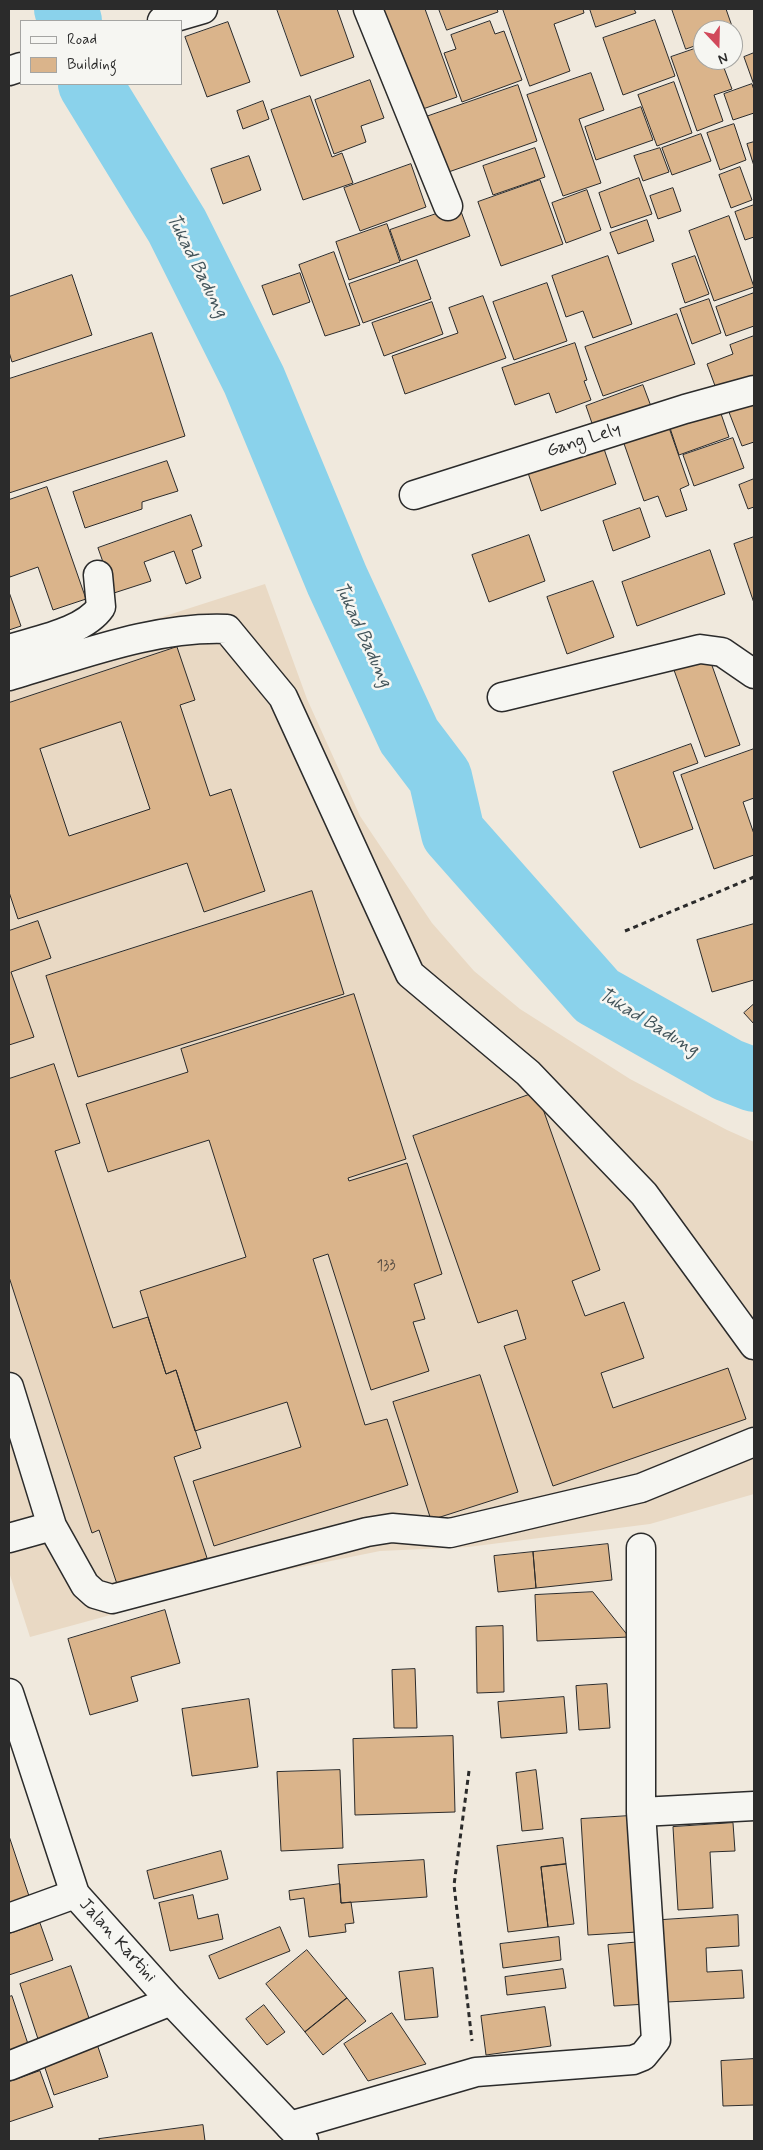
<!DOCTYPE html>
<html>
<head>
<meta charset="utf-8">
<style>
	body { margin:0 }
	#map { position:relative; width:763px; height:2150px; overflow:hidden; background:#f0e9dd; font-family:Mynerve,sans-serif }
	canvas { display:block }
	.frame { position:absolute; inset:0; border:10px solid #2b2b2b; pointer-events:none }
	.legend { position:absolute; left:20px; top:20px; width:162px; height:65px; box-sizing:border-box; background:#f6f6f2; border:1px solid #a5a5a2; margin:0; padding:6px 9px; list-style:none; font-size:15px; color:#2b2b2b }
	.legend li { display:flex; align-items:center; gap:10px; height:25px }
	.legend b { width:25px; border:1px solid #a5a5a2 }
	.north { position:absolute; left:693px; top:20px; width:50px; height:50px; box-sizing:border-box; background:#f6f6f2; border:1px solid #a5a5a2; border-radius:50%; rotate:159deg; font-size:14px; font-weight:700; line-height:20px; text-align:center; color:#2b2b2b }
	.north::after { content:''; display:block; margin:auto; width:18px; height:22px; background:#d1495b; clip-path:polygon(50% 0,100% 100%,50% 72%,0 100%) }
</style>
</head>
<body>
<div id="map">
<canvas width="763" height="2150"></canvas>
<div class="frame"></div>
<ul class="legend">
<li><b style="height:6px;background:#f6f6f2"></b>Road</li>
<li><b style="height:14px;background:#dab48b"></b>Building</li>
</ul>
<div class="north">N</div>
</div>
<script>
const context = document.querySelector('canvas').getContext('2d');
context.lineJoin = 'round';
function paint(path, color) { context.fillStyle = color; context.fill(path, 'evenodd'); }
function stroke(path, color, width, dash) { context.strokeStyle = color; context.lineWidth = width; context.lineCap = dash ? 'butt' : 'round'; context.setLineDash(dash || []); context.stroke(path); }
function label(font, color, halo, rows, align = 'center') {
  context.font = font + ' Mynerve,sans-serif'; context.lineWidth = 5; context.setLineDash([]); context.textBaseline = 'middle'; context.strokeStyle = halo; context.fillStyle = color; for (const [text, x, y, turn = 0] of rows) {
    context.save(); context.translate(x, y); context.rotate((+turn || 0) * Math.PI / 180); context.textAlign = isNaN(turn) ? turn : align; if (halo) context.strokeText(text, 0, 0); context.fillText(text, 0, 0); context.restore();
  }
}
paint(new Path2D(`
	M 265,584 L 307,699 L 360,816 L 432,923 L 474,971 L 520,1009 L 630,1079 L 727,1130 L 754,1142 L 754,1494 L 650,1524 L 468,1547 L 380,1551 L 242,1579 L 30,1637 L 9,1572 L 9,666 Z`), '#e9d9c4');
stroke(new Path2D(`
	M 66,9 L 70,21
	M 90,84 L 177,226 L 254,380 L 337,580 L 409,736 L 440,777 L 453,833 L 597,996 L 728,1070 L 754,1080`), '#8ad2eb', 64);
const building = new Path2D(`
	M 277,9 L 337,9 L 354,57 L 301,76 Z
	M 384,9 L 425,9 L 457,97 L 420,110 Z
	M 439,9 L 497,9 L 498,12 L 447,30 Z
	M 503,9 L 583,9 L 584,13 L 554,24 L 570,71 L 530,86 Z
	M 590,9 L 634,9 L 636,13 L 596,27 Z
	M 672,9 L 726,9 L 734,32 L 733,30 L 703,30 L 703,43 L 686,49 Z
	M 655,20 L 675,76 L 623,95 L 603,38 Z
	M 490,21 L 495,34 L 504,31 L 522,80 L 462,102 L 444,53 L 456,49 L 451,35 Z
	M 228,22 L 250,82 L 207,97 L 185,37 Z
	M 703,46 L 703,60 L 721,60 L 732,89 L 714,95 L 723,121 L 697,131 L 671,57 Z
	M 754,53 L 754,85 L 744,57 Z
	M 591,73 L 604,110 L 579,119 L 601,183 L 563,196 L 527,95 Z
	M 370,80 L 384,118 L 361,126 L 366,142 L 334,154 L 315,100 Z
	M 674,82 L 692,133 L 657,146 L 638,95 Z
	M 752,84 L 754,90 L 754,113 L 733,120 L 724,94 Z
	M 518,85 L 537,141 L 440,175 L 420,119 Z
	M 310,96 L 332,157 L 342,153 L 353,183 L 303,200 L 271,110 Z
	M 263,101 L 269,119 L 243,129 L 237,111 Z
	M 641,107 L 653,140 L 596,160 L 585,127 Z
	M 734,124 L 746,160 L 720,170 L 707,133 Z
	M 701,134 L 711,161 L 672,175 L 662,148 Z
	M 754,142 L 754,166 L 747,144 Z
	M 535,148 L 545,177 L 493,195 L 483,166 Z
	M 660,148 L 669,172 L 643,181 L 634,156 Z
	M 249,156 L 261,190 L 223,204 L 211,169 Z
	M 411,164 L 426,207 L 360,231 L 344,188 Z
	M 740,167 L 752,200 L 731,208 L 719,175 Z
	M 639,178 L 652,214 L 611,228 L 599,193 Z
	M 540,180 L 563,244 L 501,266 L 478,202 Z
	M 673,188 L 681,211 L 658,219 L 650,196 Z
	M 587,190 L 601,230 L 566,243 L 552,203 Z
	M 754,205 L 754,237 L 745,240 L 735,212 Z
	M 459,206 L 470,236 L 401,261 L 390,230 Z
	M 729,216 L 754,287 L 714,301 L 689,231 Z
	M 647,220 L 654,241 L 618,254 L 610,233 Z
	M 387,224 L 400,262 L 349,280 L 336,242 Z
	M 334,252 L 360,325 L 325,336 L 299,265 Z
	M 608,256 L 632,324 L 593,338 L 583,311 L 566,317 L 552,276 Z
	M 695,256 L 709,294 L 685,303 L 672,264 Z
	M 417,260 L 431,299 L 363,323 L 349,284 Z
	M 300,273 L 310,302 L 273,315 L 262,286 Z
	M 72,275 L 92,335 L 12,362 L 9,352 L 9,297 Z
	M 547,283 L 567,341 L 514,360 L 493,302 Z
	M 754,293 L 754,326 L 726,336 L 716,307 Z
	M 483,296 L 506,358 L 405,394 L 392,356 L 458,333 L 449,308 Z
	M 709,299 L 721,333 L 692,344 L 680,309 Z
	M 432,302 L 443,334 L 384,356 L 372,323 Z
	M 677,314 L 695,364 L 603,396 L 585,347 Z
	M 152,333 L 185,436 L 9,493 L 9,379 Z
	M 754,336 L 754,380 L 718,394 L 707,364 L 733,354 L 730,345 Z
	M 575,343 L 587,380 L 584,381 L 591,400 L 556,413 L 549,393 L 515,405 L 502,368 Z
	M 643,385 L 652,409 L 594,429 L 586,406 Z
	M 754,397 L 754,442 L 742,446 L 727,407 Z
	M 718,405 L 729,437 L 679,455 L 668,422 Z
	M 666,419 L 689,485 L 680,489 L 687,510 L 666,517 L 658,496 L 644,501 L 621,435 Z
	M 733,438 L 744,468 L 694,486 L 683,455 Z
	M 601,440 L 616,484 L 541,511 L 526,467 Z
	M 167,461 L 178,491 L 142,502 L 142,509 L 85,528 L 73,492 Z
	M 754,479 L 754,507 L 748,509 L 739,485 Z
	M 47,487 L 86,599 L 53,610 L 38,567 L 10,577 L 9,573 L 9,500 Z
	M 640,508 L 650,537 L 613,551 L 603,521 Z
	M 191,515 L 202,546 L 192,550 L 201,578 L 186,584 L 174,551 L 144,562 L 151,581 L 114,593 L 98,548 Z
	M 529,535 L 545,581 L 489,602 L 472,555 Z
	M 754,537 L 754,603 L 734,544 Z
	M 710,550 L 725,594 L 637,626 L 622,582 Z
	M 593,581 L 614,637 L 567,654 L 547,597 Z
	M 9,592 L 21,626 L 9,630 Z
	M 177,647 L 195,700 L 180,705 L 210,796 L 231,789 L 265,891 L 204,912 L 187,863 L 18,919 L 9,892 L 9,703 ZM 121,722 L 150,809 L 69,836 L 40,749 Z
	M 709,657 L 740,745 L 705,757 L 674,670 Z
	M 691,744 L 698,763 L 673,772 L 693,829 L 640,848 L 613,772 Z
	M 754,749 L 754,798 L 743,802 L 754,834 L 754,855 L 714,869 L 681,775 Z
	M 312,891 L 344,994 L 78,1077 L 46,976 Z
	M 38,921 L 51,958 L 11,972 L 34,1037 L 9,1045 L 9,931 Z
	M 754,924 L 754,980 L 712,992 L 697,940 Z
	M 354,994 L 406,1159 L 348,1178 L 349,1181 L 407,1163 L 442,1274 L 414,1284 L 425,1319 L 413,1322 L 429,1371 L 371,1390 L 328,1254 L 313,1259 L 365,1425 L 387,1419 L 408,1485 L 214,1546 L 193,1481 L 301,1447 L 287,1402 L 195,1431 L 176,1370 L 166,1374 L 140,1291 L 246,1257 L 209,1140 L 108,1172 L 86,1104 L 188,1072 L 181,1049 Z
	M 754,1004 L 754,1024 L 744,1013 Z
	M 54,1064 L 80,1143 L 55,1151 L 113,1328 L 148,1317 L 166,1374 L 176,1370 L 201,1448 L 174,1457 L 207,1558 L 118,1587 L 99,1530 L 92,1533 L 9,1277 L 9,1079 Z
	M 537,1092 L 600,1270 L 572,1281 L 585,1316 L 624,1302 L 644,1358 L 601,1373 L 613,1408 L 728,1368 L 746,1419 L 553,1486 L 504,1346 L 526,1339 L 517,1310 L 478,1323 L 413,1136 Z
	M 480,1375 L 518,1492 L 431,1520 L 393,1402 Z
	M 608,1544 L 612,1580 L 536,1588 L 533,1552 Z
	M 533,1552 L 536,1588 L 498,1592 L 494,1556 Z
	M 593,1592 L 629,1637 L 537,1641 L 535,1595 Z
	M 165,1610 L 180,1663 L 131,1677 L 138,1701 L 90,1715 L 68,1639 Z
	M 503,1626 L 504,1692 L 477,1693 L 476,1627 Z
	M 415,1669 L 417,1728 L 394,1728 L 392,1670 Z
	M 607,1684 L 610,1728 L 579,1730 L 576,1686 Z
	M 564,1697 L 567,1733 L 501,1738 L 498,1702 Z
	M 249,1699 L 258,1767 L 192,1776 L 182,1709 Z
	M 453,1736 L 455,1812 L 355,1815 L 353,1739 Z
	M 340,1770 L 343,1848 L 281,1851 L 277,1772 Z
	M 536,1770 L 543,1829 L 522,1831 L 516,1773 Z
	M 629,1816 L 637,1932 L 588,1935 L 581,1819 Z
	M 733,1823 L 735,1851 L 710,1852 L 713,1908 L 678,1910 L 673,1827 Z
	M 9,1836 L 29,1896 L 9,1903 Z
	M 563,1838 L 566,1864 L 541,1867 L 548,1927 L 508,1932 L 497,1846 Z
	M 221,1851 L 228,1879 L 154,1899 L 147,1871 Z
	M 424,1860 L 427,1897 L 341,1903 L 338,1865 Z
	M 566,1864 L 574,1924 L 548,1927 L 541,1867 Z
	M 340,1884 L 341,1903 L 351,1902 L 354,1923 L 345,1924 L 346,1932 L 309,1937 L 304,1898 L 290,1900 L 289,1891 Z
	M 193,1895 L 198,1919 L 218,1914 L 223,1939 L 170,1951 L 159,1903 Z
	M 738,1915 L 739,1946 L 706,1948 L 707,1972 L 742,1970 L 744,1998 L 667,2002 L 662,1920 Z
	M 40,1923 L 53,1960 L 9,1975 L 9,1934 Z
	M 280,1927 L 290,1951 L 219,1979 L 209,1956 Z
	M 559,1937 L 561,1960 L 503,1968 L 500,1944 Z
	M 641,1942 L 647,2004 L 614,2006 L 608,1945 Z
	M 307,1950 L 347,1998 L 305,2032 L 266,1984 Z
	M 71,1966 L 91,2024 L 39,2042 L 20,1984 Z
	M 433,1968 L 438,2017 L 405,2020 L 399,1972 Z
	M 563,1969 L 566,1988 L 507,1995 L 505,1977 Z
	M 12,1996 L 29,2047 L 9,2054 L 9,1997 Z
	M 347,1998 L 366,2021 L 323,2055 L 305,2032 Z
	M 264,2005 L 285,2032 L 267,2045 L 246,2019 Z
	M 545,2007 L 551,2046 L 486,2055 L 481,2016 Z
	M 392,2013 L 426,2064 L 368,2081 L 344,2044 Z
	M 97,2044 L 108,2077 L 54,2095 L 43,2062 Z
	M 754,2059 L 754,2105 L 723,2106 L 721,2061 Z
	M 40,2071 L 53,2107 L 9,2122 L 9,2082 Z
	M 203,2125 L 205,2141 L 100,2141 L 99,2139 Z`);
paint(building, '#dab48b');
stroke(building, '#2b2b2b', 1);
const minor = new Path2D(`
	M 368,9 L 448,206
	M 162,21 L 203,9
	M 9,71 L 21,67
	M 414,495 L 685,409 L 754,390
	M 9,649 C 37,640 84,632 101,607 L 98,575
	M 9,676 C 79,656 153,626 227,629 L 283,697 L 410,974 L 528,1073 L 644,1194 L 754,1345
	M 502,697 L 700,649 L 722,652 L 754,674
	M 9,1387 L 52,1526 L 9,1538
	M 52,1526 L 85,1585 L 95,1594 L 112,1599 L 367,1532 L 392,1528 L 450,1533 L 641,1488 L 754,1442
	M 641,1548 L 641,1812
	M 9,1918 L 75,1894
	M 9,2066 L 171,2001
	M 290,2126 L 476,2072 L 633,2060 L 643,2056 L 656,2040 L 641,1812 L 754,1806`);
const major = new Path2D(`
	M 9,1693 L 75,1894 L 171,2001 L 304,2141`);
stroke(minor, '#2b2b2b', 31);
stroke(major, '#2b2b2b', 31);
stroke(new Path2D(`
	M 625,931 L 754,877
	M 469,1771 L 454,1885 L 472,2041`), '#2b2b2b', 3, [5, 4]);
stroke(minor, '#f6f6f2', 28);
stroke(major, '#f6f6f2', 28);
label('15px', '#574d43', null, [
	["133",386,1267]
]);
label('18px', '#2b2b2b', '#f6f6f2', [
	["Gang Lely",584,441,-18],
	["Jalan Kartini",117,1941,48]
]);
label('italic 19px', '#43555b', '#f6f6f2', [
	["Tukad Badung",196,266,63],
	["Tukad Badung",362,635,65],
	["Tukad Badung",648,1023,31]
]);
</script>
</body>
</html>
